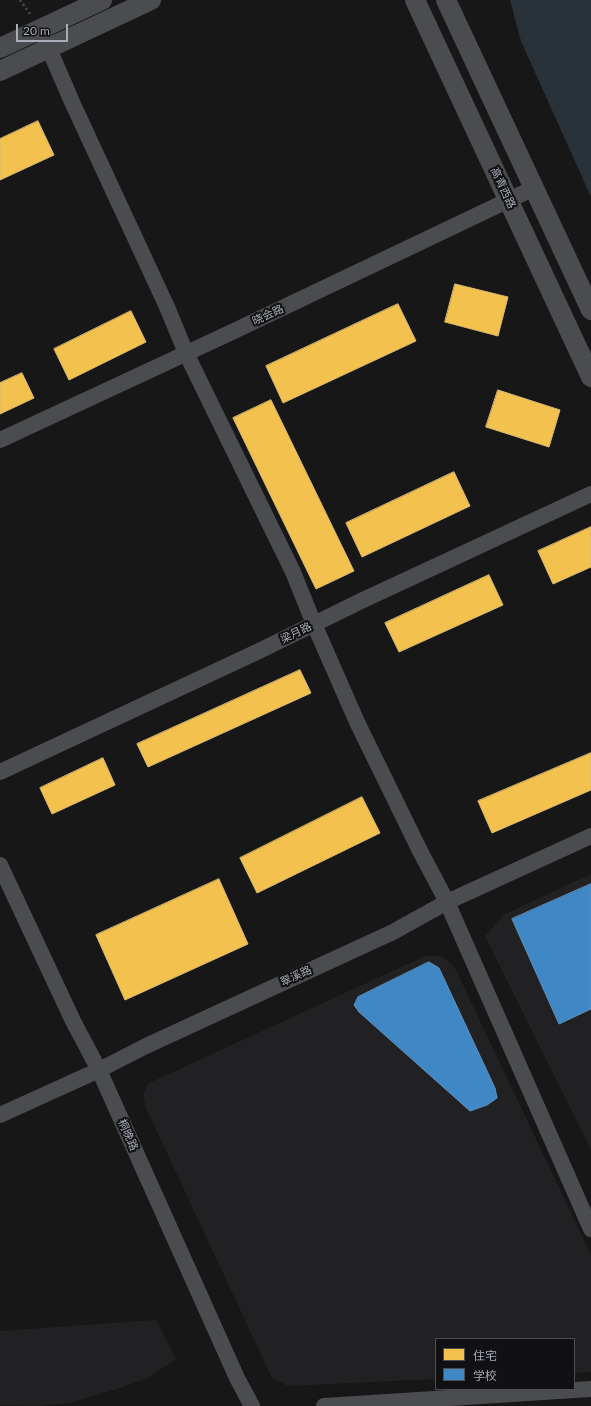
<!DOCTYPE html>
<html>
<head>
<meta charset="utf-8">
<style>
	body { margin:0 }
	#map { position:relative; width:591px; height:1406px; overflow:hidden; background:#171717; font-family:Lato,"Noto Sans SC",sans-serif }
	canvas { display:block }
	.legend { position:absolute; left:435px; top:1338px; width:140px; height:52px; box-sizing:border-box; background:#111113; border:1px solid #4d4f55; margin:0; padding:5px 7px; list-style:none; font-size:12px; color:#a8adb8 }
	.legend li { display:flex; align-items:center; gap:8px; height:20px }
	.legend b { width:20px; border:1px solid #4d4f55 }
	.scale { position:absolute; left:16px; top:24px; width:52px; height:18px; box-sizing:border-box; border:2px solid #a8adb8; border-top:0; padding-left:5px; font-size:12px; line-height:14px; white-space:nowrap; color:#a8adb8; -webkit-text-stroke:3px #111113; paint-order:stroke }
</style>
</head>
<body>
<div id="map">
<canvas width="591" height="1406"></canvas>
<ul class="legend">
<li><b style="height:11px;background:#f2c14e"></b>住宅</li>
<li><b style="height:11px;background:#3f88c5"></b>学校</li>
</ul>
<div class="scale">20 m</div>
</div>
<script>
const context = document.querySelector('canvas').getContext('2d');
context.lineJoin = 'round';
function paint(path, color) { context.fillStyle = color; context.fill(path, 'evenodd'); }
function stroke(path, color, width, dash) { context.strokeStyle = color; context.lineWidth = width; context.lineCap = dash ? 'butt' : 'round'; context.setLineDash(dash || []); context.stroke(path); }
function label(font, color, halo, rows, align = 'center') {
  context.font = font + ' Lato,"Noto Sans SC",sans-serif'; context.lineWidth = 4; context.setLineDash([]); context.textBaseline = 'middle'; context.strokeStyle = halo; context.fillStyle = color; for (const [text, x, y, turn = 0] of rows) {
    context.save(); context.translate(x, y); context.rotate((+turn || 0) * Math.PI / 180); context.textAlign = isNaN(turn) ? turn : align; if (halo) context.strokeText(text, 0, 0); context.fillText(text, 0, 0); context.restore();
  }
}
paint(new Path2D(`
	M 591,874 L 591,1150 L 485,936 L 505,914 Z
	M 425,956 L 442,956 L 454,966 L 591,1255 L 591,1372 L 574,1373 L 574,1339 L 436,1339 L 436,1379 L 288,1386 L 272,1378 L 146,1108 L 143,1093 L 149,1083 Z
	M 156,1320 L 176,1359 L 148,1378 L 114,1390 L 70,1403 L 38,1406 L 0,1405 L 0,1331 Z`), '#212123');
paint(new Path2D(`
	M 510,0 L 591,0 L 591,197 L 521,41 Z`), '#2a3239');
const homes = new Path2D(`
	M 38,121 L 54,155 L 0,180 L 0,139 Z
	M 455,284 L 508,297 L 498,336 L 445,322 Z
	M 398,304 L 416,341 L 283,403 L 266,366 Z
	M 131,311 L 146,342 L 69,380 L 54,349 Z
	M 22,373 L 34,398 L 0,414 L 0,383 Z
	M 498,390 L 560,410 L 549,447 L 486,427 Z
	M 271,400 L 354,571 L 316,589 L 233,418 Z
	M 454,472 L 470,506 L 362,557 L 346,523 Z
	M 591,527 L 591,567 L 553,584 L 538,551 Z
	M 489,575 L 503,605 L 399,652 L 385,623 Z
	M 300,670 L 311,693 L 148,767 L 137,744 Z
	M 591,753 L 591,790 L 492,833 L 478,801 Z
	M 103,758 L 115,785 L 52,814 L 40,788 Z
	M 362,797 L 380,833 L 257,893 L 240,858 Z
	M 219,879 L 248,944 L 125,1000 L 96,935 Z`);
paint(homes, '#f2c14e');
stroke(homes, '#dcbb6e', 1);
const schools = new Path2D(`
	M 591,884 L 591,1009 L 559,1024 L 512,919 Z
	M 429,962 L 439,968 L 495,1088 L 497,1098 L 487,1105 L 470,1111 L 359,1012 L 354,1005 L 358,997 Z`);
paint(schools, '#3f88c5');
stroke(schools, '#5e93c1', 1);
stroke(new Path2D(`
	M 20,0 L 30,14`), '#4d4e52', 2.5, [2, 3]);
stroke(new Path2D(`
	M 44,37 L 72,102 L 167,307 L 186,353 L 293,572 L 314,624 L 357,722 L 420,851 L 447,902 L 591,1229
	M 0,440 L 232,332 L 534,188
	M 0,772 L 259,651 L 361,601 L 591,494
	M 0,865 L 73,1021 L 99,1070 L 237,1378 L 252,1406
	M 0,1115 L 99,1070 L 146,1046 L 393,932 L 447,902 L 591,836
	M 324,1406 L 591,1389`), '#4b4c50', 16);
stroke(new Path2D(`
	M 415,0 L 591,377
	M 446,0 L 591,310
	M 0,48 L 102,0
	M 0,71 L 151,0`), '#4b4c50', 20);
label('11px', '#a8adb8', '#111113', [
	["高青西路",503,188,65],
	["晓会路",268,315,-25],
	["梁月路",296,633,-26],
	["翠溪路",296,976,-25],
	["桐晚路",128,1135,66]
]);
</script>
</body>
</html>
